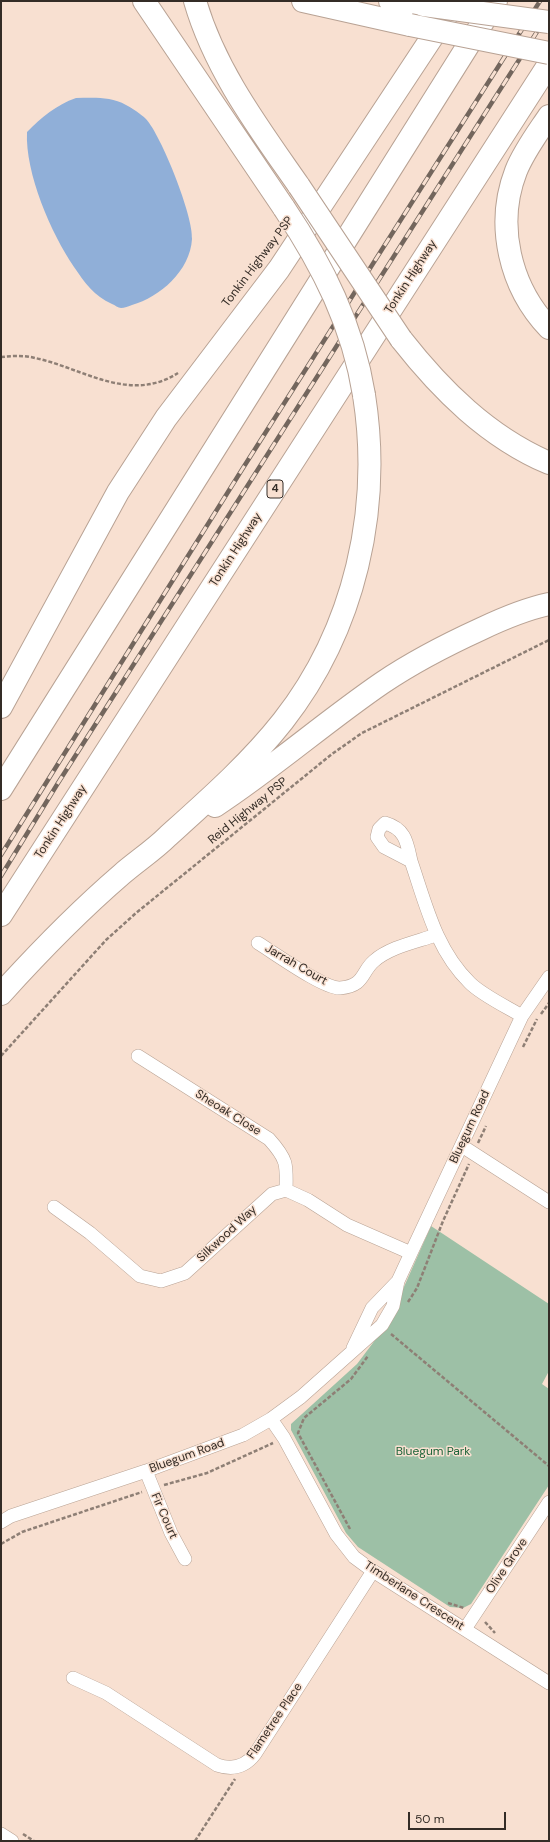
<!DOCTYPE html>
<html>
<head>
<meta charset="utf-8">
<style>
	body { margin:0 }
	#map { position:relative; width:550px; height:1842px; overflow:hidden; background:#f8e0d1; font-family:"DM Sans",sans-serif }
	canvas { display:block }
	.frame { position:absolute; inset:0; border:2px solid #342c26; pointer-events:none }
	.scale { position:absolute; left:408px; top:1812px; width:98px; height:18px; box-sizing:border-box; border:2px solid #342c26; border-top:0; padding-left:5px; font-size:12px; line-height:14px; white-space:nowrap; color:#342c26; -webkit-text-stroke:3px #f8e0d1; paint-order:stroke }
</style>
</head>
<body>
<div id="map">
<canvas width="550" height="1842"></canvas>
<div class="frame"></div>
<div class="scale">50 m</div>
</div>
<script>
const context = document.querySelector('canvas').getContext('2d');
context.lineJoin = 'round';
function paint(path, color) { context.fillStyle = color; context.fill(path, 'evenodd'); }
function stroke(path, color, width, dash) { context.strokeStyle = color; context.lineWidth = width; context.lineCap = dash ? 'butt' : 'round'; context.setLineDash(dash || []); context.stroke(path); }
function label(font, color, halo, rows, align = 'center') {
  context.font = font + ' "DM Sans",sans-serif'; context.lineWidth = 3; context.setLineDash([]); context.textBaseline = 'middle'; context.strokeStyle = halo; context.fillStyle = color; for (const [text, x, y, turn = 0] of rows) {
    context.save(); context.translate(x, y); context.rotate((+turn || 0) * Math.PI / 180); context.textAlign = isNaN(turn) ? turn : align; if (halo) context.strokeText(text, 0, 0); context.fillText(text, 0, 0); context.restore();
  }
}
paint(new Path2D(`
	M 431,1226 L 549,1304 L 549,1371 L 542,1384 L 549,1389 L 549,1485 L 471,1604 L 463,1608 L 450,1607 L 358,1547 L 346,1533 L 291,1430 L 291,1424 L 357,1364 L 394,1315 L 399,1298 Z`), '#9dc0a6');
paint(new Path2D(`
	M 76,98 C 93,98 110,96 126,105 C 132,108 141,114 146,119 C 161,135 194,217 192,239 C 190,271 160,297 132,305 C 129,306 124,308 121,308 C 118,308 115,305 112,304 C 94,296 85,283 74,267 C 51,233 25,173 27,132 C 42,117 56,105 76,98 Z`), '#90afd8');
const minor = new Path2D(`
	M 411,861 C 407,843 406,829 385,823 L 379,829 L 377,837 L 384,847 L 411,861 C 426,905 436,950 470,983 C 482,995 507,1007 522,1016
	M 258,943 C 273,952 324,989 340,988 C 365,986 361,972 374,961 C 390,947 416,942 436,935
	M 138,1056 L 269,1139 C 287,1159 287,1164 286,1190
	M 462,1146 L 549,1202
	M 54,1207 L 90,1233 L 140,1276 L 161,1281 L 185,1273 L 272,1194 L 286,1190 L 308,1200 L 347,1225 L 411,1253
	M 353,1348 L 372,1308 L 398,1281
	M 271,1419 L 284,1438 L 336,1534 L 354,1557 L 373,1571 L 549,1683
	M 146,1471 L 171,1533 L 185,1559
	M 1,1522 L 11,1516 L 146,1471 L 243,1435 L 271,1419 L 301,1397 L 382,1325 L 393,1306 L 398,1281 L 411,1253 L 522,1016 L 549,977
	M 465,1629 L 549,1502
	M 73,1678 L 106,1693 L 217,1765 C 232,1770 245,1767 255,1754 L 373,1571
	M 1,1834 L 12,1841`);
const motorway = new Path2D(`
	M 144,1 L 284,208
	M 195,1 C 215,70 258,127 299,186
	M 303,1 L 410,25
	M 390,1 L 424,5
	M 549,116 C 537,134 524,151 516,171 C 495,225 510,287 549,328
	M 401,339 C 441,390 488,437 549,463
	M 1,707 L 118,492 L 166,418 L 279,269 L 456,1
	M 1,789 L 496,1
	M 215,806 C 273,768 325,722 382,683 C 413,662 446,645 481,629 C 502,619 526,609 549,604
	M 1,915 L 549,64
	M 1,994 C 39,952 79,911 122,874 C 137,861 154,850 168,836 C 208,800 250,763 283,721 C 355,629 382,509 364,395`);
stroke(minor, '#b8a294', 14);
stroke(motorway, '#b8a294', 24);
stroke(new Path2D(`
	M 1,357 C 12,356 24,355 35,358 C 83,368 129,404 178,373
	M 541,1014 L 549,1003
	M 523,1047 L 537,1019
	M 1,1056 L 106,940 L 136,913 L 332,754 L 362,733 L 549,640
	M 478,1143 L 486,1126
	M 408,1302 L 417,1288 L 443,1221 L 469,1164
	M 391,1334 L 549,1466
	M 164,1485 L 207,1473 L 273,1443
	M 350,1529 L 298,1433 L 304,1418 L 351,1379 L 368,1356
	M 1,1544 L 22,1532 L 142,1492
	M 448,1603 L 464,1608
	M 485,1622 L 495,1633
	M 23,1834 L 34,1841
	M 195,1841 L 235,1779`), '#8e7f75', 2.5, [4, 2]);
stroke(minor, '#fff', 13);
stroke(motorway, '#fff', 22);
const rail = new Path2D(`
	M 1,855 L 243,468 L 540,1
	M 1,876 L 58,783 L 549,13`);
stroke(rail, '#73665d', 4.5);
stroke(rail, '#f8e0d1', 3, [9]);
const motorwayBridge = new Path2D(`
	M 424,5 L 549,22
	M 410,25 L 549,53
	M 299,186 L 401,339
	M 284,208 C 323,266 353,326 364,395`);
stroke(motorwayBridge, '#b8a294', 24, []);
stroke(motorwayBridge, '#fff', 22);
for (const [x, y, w] of [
	[275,489,16]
]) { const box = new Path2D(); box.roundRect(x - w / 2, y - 9, w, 18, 3); context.fillStyle = '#f8e0d1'; context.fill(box); stroke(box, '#342c26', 1); }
label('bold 11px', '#342c26', null, [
	["4",275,489]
]);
label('12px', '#342c26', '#f8e0d1', [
	["Tonkin Highway PSP",258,262,-53],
	["Tonkin Highway",411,277,-57],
	["Tonkin Highway",236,550,-57],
	["Reid Highway PSP",248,811,-39],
	["Tonkin Highway",61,822,-57],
	["Jarrah Court",296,965,30],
	["Sheoak Close",228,1113,32],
	["Bluegum Road",470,1127,-65],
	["Silkwood Way",227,1234,-43],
	["Bluegum Road",187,1456,-20],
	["Fir Court",164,1516,66],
	["Olive Grove",507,1566,-56],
	["Timberlane Crescent",414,1596,33],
	["Flametree Place",275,1721,-56]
]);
label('12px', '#1c6338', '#f8e0d1', [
	["Bluegum Park",433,1452]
]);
</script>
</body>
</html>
